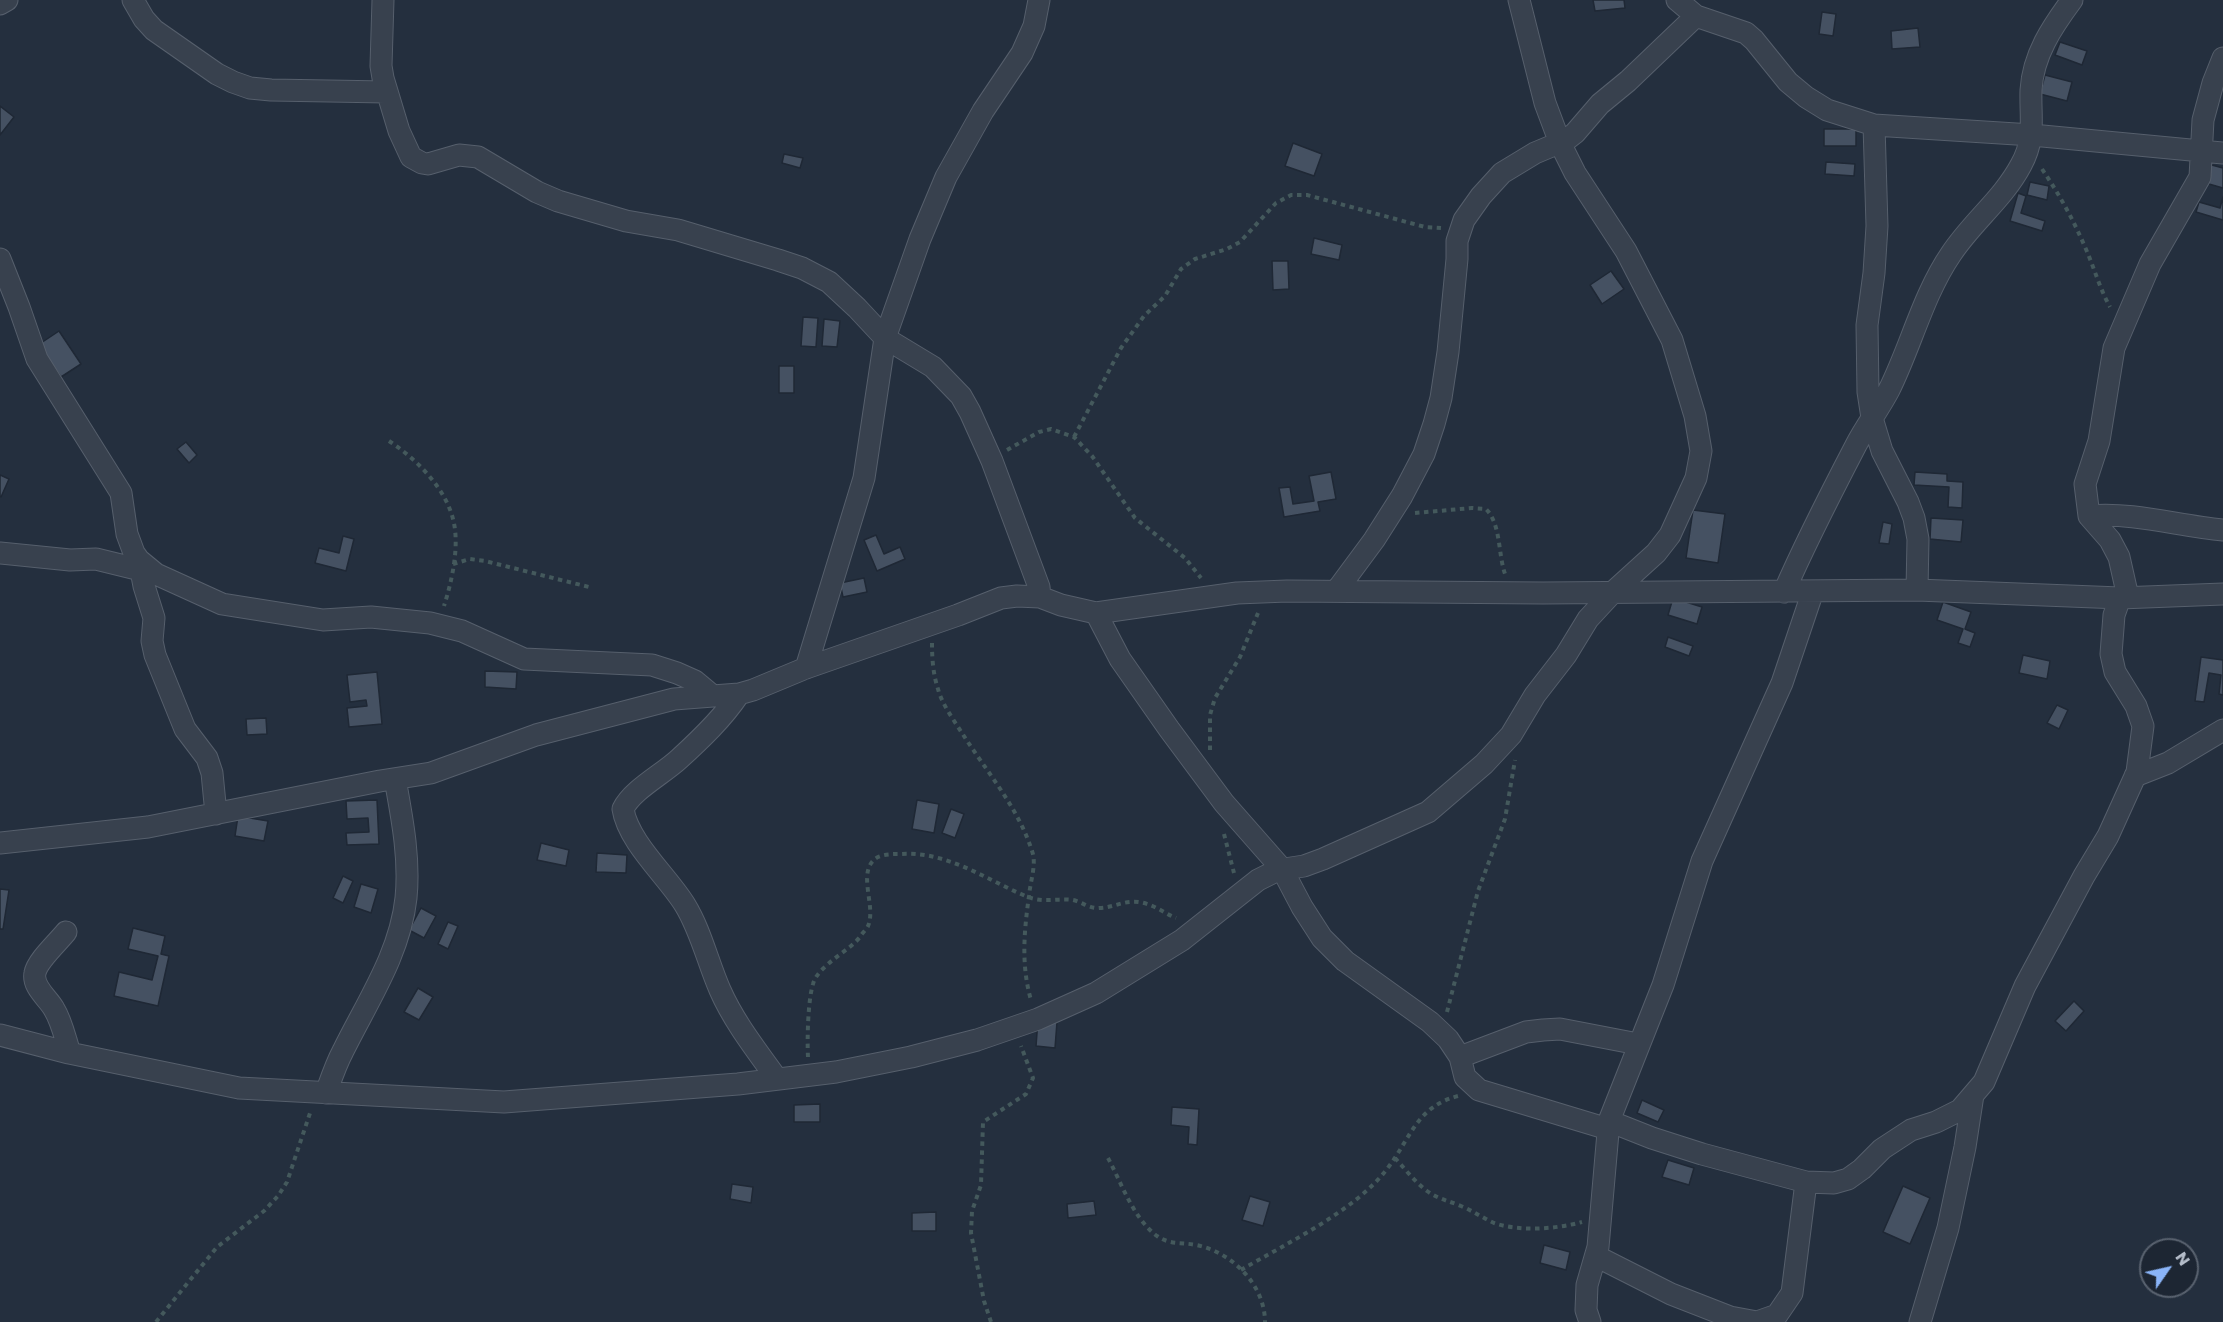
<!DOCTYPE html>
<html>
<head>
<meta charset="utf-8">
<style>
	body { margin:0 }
	#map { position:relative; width:2223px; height:1322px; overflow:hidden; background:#242f3e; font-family:Poppins,sans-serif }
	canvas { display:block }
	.north { position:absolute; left:2139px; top:1238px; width:60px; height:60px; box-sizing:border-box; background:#1d2633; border:2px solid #59626f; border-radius:50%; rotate:56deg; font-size:16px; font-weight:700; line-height:24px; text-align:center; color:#b4bcc9 }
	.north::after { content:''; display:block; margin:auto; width:21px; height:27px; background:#8ab4f8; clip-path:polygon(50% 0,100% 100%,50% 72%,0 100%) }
</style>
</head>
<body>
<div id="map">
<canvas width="2223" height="1322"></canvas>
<div class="north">N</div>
</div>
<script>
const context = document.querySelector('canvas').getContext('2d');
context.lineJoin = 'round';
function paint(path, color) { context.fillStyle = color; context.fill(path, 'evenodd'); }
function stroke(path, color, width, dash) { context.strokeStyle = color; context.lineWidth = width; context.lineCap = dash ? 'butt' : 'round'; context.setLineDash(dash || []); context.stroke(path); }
const building = new Path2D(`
	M 1593,0 L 1624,0 L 1625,8 L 1595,11 Z
	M 1822,12 L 1836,14 L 1833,36 L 1819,34 Z
	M 1918,28 L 1920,47 L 1892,49 L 1891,31 Z
	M 2060,42 L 2087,51 L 2082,65 L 2055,55 Z
	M 2045,75 L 2072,82 L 2067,101 L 2040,94 Z
	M 0,106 L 14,117 L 0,135 Z
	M 1824,129 L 1856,129 L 1856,146 L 1824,146 Z
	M 1293,143 L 1322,154 L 1314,176 L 1285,166 Z
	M 784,154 L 803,158 L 800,168 L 782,163 Z
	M 1826,162 L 1855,164 L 1854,176 L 1825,174 Z
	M 2208,164 L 2223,168 L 2223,188 L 2202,182 Z
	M 2030,182 L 2049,186 L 2047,200 L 2027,195 Z
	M 2018,193 L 2026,196 L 2021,213 L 2045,221 L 2042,231 L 2010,221 Z
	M 2223,197 L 2223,220 L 2196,212 L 2199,202 L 2220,208 Z
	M 1314,238 L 1342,245 L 1339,260 L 1311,254 Z
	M 1272,261 L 1288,261 L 1289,289 L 1273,290 Z
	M 1611,271 L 1624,289 L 1602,304 L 1590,285 Z
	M 803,317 L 818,318 L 816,347 L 801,346 Z
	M 824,319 L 840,321 L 837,347 L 822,346 Z
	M 59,331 L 81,364 L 61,377 L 38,345 Z
	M 779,366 L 794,366 L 794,393 L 779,393 Z
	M 186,442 L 197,455 L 189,463 L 177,449 Z
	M 1331,472 L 1336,499 L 1318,502 L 1320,511 L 1284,517 L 1279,488 L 1290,487 L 1293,504 L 1314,501 L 1309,476 Z
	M 1915,472 L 1947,474 L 1947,481 L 1963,482 L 1962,508 L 1948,507 L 1949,487 L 1914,485 Z
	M 0,475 L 9,479 L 1,497 L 0,496 Z
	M 1693,510 L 1725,514 L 1718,563 L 1686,558 Z
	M 1931,518 L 1963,520 L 1961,542 L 1930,539 Z
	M 1883,522 L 1892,524 L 1889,544 L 1879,543 Z
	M 876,535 L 884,554 L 900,547 L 905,559 L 877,571 L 864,540 Z
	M 343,536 L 354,539 L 346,571 L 315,563 L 319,548 L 339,553 Z
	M 864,578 L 867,592 L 843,597 L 840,583 Z
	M 1673,598 L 1702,607 L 1697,624 L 1668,615 Z
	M 1943,602 L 1971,612 L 1965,629 L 1975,633 L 1970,647 L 1958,643 L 1963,629 L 1937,620 Z
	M 1668,637 L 1693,646 L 1689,656 L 1665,647 Z
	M 2023,655 L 2050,661 L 2047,679 L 2019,673 Z
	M 2201,657 L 2223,660 L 2223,695 L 2219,694 L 2221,675 L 2209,673 L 2204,702 L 2195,701 Z
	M 485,671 L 517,672 L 516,689 L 485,687 Z
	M 377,672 L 382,724 L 349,727 L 347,708 L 367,706 L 366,700 L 350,702 L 347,675 Z
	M 2057,705 L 2068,710 L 2059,729 L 2047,723 Z
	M 266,718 L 267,734 L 247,735 L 246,719 Z
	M 377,800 L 379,844 L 347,845 L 346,833 L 369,832 L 368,818 L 347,819 L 346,801 Z
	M 917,800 L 939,804 L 934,833 L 912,829 Z
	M 951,809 L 964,814 L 955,838 L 942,833 Z
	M 238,816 L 268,821 L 264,841 L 235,836 Z
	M 541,843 L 569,850 L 566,866 L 537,860 Z
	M 597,853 L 627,855 L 626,873 L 596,872 Z
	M 343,876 L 353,881 L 343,903 L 333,898 Z
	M 361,884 L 378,889 L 371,913 L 354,907 Z
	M 0,889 L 9,890 L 3,929 L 0,929 Z
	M 421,908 L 436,916 L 424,938 L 409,930 Z
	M 448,922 L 458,926 L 448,949 L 438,944 Z
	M 133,928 L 165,936 L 161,954 L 169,956 L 158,1006 L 114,996 L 119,972 L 152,980 L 158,956 L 128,949 Z
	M 418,988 L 433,997 L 419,1020 L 404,1012 Z
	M 2074,1001 L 2084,1011 L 2066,1031 L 2055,1021 Z
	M 1038,1020 L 1057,1022 L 1055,1048 L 1036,1046 Z
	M 1642,1100 L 1664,1110 L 1658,1122 L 1637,1113 Z
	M 820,1104 L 820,1122 L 794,1122 L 794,1105 Z
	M 1172,1107 L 1199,1109 L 1197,1145 L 1188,1144 L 1189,1127 L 1171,1125 Z
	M 1668,1160 L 1694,1168 L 1689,1185 L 1662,1177 Z
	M 732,1184 L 753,1187 L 751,1203 L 730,1199 Z
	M 1903,1186 L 1930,1198 L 1910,1244 L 1883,1232 Z
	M 1250,1196 L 1270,1202 L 1263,1226 L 1242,1220 Z
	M 1094,1201 L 1096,1215 L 1068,1218 L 1067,1204 Z
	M 936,1212 L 936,1231 L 912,1231 L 912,1213 Z
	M 1544,1245 L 1570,1252 L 1566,1270 L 1540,1263 Z`);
paint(building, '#455162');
stroke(building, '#1f2835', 1.5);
const minor = new Path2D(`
	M 133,0 L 144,19 L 154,30 L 217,74 L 233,82 L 250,88 L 271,90 L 386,92
	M 383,0 L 381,66 L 383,78 L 399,131 L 411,157 L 422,163 L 428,164 L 459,155 L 478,157 L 537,192 L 558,201 L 626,221 L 678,230 L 778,260 L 802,268 L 829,282 L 857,308 L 885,338 L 933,367 L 961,396 L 970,412 L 992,461 L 1039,587 L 1040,597
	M 1677,0 L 1696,16 L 1746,33 L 1754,40 L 1788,82 L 1806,97 L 1827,110 L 1874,125 L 2032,135 L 2223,153
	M 0,4 L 7,0
	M 1874,125 L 1877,226 L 1874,273 L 1867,325 L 1868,392 L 1872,418 L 1882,451 L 1908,502 L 1914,518 L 1918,539 L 1917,590
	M 0,259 L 19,307 L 37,359 L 121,493 L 127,534 L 134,553 L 139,560 L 156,574 L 222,604 L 323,620 L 371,617 L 430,623 L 462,631 L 524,659 L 652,665 L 677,673 L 695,681 L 713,696
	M 2089,516 C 2135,512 2178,526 2223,530
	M 0,553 L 70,560 L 96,559 L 153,573
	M 139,560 L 144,586 L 154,618 L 152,641 L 155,655 L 185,729 L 207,758 L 212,773 L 216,814
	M 1337,590 L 1374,540 L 1402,496 L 1424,454 L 1434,424 L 1441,398 L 1448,352 L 1457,259 L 1457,241 L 1464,220 L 1481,196 L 1502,173 L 1535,153 L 1566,140 L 1575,133 L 1600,104 L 1628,81 L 1696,16
	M 1784,592 C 1806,541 1831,493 1856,445 C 1866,426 1879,409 1889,390 C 1911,346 1923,295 1951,254 C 1972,222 2003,199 2021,165 C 2036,138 2030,118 2031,90 C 2033,55 2052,27 2072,0
	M 2128,597 L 2119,557 L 2110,540 L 2089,516 L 2085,484 L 2099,441 L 2114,348 L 2150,264 L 2200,177 L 2203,120 L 2213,83 L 2223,58
	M 1096,613 L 1120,659 L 1169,729 L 1224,803 L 1282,869 L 1302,907 L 1322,938 L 1345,961 L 1430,1022 L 1448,1039 L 1460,1057 L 1465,1077 L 1479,1090 L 1608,1129
	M 806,668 L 864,478 L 885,338 L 920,239 L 946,177 L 983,111 L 1022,53 L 1034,26 L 1039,0
	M 739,694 C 723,718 701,739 679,759 C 663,774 632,790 623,809 C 628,842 668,877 685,905 C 701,931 708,963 720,990 C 734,1022 757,1051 777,1079
	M 2135,776 L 2168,763 L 2223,730
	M 0,843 L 148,827 L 380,781 L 431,773 L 536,735 L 674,699 L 739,694 L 753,690 L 806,668 L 958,615 L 1001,598 L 1017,596 L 1040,597 L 1061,605 L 1096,613 L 1237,593 L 1287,591 L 1543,593 L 1917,590 L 2120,598 L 2223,594
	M 66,932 C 58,942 37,961 35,973 C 32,987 48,998 54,1009 C 62,1022 65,1038 70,1053
	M 0,1035 L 69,1053 L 239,1088 L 504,1102 L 738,1084 L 836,1072 L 911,1057 L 977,1040 L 1038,1019 L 1096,993 L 1182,940 L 1258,880 L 1278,870 L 1304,866 L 1323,859 L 1428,812 L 1484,764 L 1511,735 L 1535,695 L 1566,655 L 1588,619 L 1613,592 L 1656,553 L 1670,535 L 1696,478 L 1701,451 L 1695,416 L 1672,340 L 1626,251 L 1575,173 L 1560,143 L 1545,103 L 1519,0
	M 1460,1057 L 1526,1032 L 1543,1030 L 1560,1029 L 1638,1044
	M 326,1093 C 331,1079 336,1064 343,1051 C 367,1002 400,954 406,898 C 410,858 402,818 395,779
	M 1609,1121 L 1652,1138 L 1702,1154 L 1806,1182 L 1834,1183 L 1848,1179 L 1862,1169 L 1882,1149 L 1911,1130 L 1936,1122 L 1960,1110 L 1984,1082 L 2025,986 L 2084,876 L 2108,836 L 2137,772 L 2143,726 L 2136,706 L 2115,672 L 2111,654 L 2114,615 L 2120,598
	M 1596,1256 L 1671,1294 L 1730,1317 L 1757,1322 L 1777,1315 L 1792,1293 L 1806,1182
	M 1590,1322 L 1586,1310 L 1587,1285 L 1598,1247 L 1609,1121 L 1663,985 L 1702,861 L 1782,683 L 1813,591
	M 1920,1322 L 1948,1228 L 1965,1147 L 1973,1095`);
stroke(minor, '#565f6c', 23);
stroke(new Path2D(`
	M 2042,169 C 2059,194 2073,219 2085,247 C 2094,267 2099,287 2110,307
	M 1074,437 L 1121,348 L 1144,316 L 1165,296 L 1181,269 L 1195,259 L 1227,249 L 1240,242 L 1276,203 L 1291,195 L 1307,195 L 1425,227 L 1441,228
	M 389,441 C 415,458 445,487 453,519 C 460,545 452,581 444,606
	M 1007,450 L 1039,432 L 1051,429 L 1074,437 L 1092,456 L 1135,518 L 1185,558 L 1201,578
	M 1415,513 L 1472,508 L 1486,509 C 1501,524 1498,554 1505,574
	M 453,564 L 470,559 L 485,561 L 589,587
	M 932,643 C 932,658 933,674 938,689 C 942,704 953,719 962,733 C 986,771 1018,807 1032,851 C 1037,864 1030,882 1029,896 C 1024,931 1021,966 1031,1000
	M 1210,750 L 1210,715 L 1215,698 L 1240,657 L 1258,613
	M 1224,834 L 1234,873
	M 1447,1012 L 1478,891 L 1505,819 L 1515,760
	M 808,1057 C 807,1039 808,1000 813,984 C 815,977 820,971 826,966 C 837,955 850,949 860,937 C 862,933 867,929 868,926 C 877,906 855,870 878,857 C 885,854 893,854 901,854 C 948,851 986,880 1028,897 C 1044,903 1058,898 1073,900 C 1082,902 1090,909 1099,908 C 1113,908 1124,900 1139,902 C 1153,904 1164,913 1176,918
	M 1108,1158 C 1122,1184 1133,1218 1157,1236 C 1170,1245 1181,1242 1196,1245 C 1232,1252 1265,1285 1265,1322
	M 1395,1158 C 1405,1169 1415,1182 1427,1191 C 1438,1199 1449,1201 1461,1206 C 1473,1211 1483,1218 1494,1223 C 1520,1232 1556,1229 1582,1222
	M 1241,1270 C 1287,1243 1355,1211 1387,1169 C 1411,1138 1416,1107 1458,1096
	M 156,1322 L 217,1247 L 264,1211 L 278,1196 L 287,1182 L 311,1110
	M 991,1322 L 984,1301 L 971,1233 L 972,1211 L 981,1185 L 983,1122 L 1026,1094 L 1033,1078 L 1021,1046`), '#44595c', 4, [4.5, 4.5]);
stroke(minor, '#38414e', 21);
</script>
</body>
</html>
